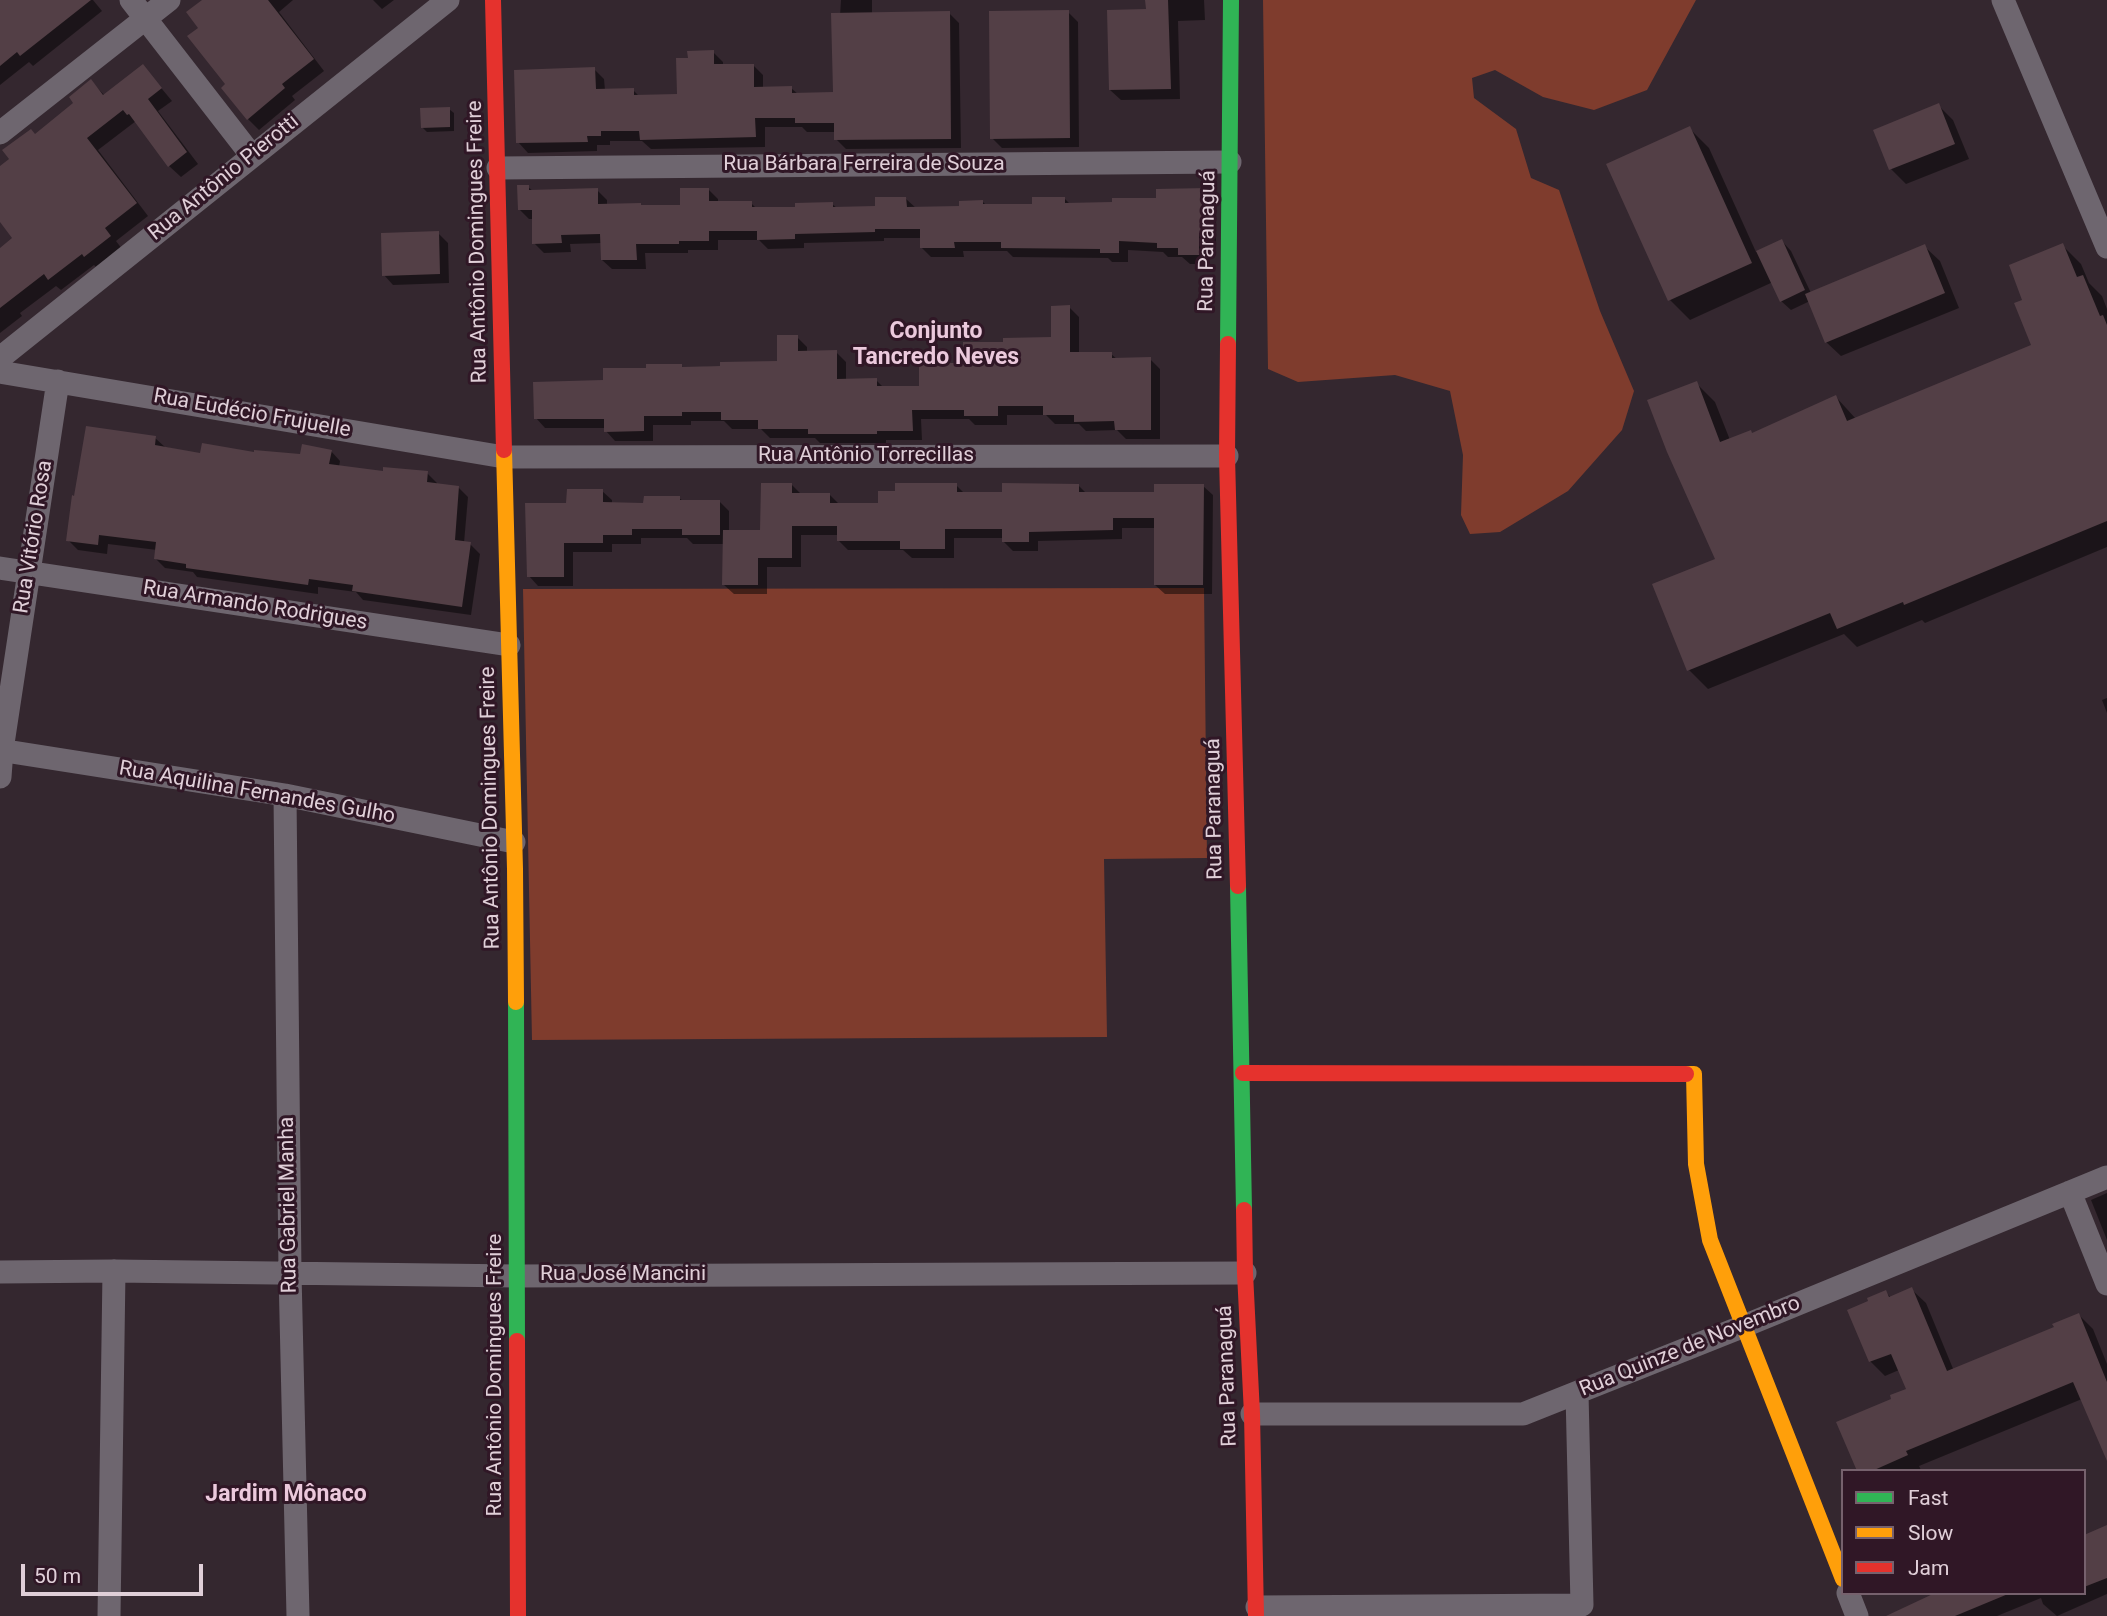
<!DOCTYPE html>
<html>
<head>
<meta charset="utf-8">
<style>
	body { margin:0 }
	#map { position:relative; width:2107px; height:1616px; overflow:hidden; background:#34272f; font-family:Roboto,sans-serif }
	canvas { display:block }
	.legend { position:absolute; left:1841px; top:1469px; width:245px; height:126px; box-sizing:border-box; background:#301726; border:2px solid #76616d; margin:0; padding:9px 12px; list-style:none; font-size:21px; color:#e0cfd8 }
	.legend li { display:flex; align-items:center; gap:14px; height:35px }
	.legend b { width:35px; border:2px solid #76616d }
	.scale { position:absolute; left:21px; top:1564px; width:182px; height:32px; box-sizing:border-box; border:4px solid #e0cfd8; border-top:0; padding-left:9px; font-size:21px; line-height:24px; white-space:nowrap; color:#e0cfd8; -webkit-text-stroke:5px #301726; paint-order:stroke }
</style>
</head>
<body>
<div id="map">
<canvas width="2107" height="1616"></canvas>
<ul class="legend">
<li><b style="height:9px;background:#30b455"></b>Fast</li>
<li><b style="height:9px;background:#ff9f0a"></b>Slow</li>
<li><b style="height:9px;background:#e5322d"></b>Jam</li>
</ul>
<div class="scale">50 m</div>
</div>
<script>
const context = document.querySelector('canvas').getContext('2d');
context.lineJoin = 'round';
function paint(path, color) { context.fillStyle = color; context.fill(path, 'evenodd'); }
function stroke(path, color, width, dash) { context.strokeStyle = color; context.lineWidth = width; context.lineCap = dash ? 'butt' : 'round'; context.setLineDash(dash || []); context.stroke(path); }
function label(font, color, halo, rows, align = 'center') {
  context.font = font + ' Roboto,sans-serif'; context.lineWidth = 6; context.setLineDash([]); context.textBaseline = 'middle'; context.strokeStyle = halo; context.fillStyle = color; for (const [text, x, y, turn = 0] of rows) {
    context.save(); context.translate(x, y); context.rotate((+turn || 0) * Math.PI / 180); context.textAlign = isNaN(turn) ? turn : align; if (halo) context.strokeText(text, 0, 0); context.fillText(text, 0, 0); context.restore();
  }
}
paint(new Path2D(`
	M 1263,0 L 1696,0 L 1647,90 L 1594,110 L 1543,97 L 1495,70 L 1472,78 L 1474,98 L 1516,129 L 1531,178 L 1559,190 L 1600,311 L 1634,391 L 1622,430 L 1568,491 L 1500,532 L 1470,534 L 1461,515 L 1463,455 L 1450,391 L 1395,375 L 1298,382 L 1268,369 Z
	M 1204,588 L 1207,858 L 1104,859 L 1107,1037 L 532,1040 L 523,589 Z`), '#7f3c2d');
paint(new Path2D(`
	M 0,0 L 93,0 L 102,11 L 33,66 L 29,62 L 0,85 Z
	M 204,0 L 293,0 L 279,12 L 324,71 L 292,96 L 295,100 L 259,130 L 248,119 L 228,84 L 200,28 Z
	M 373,0 L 394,0 L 382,9 Z
	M 841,0 L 872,0 L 872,14 L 949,13 L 959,23 L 961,148 L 846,149 L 836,139 L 836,132 L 807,132 L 802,127 L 765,127 L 765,147 L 651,149 L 642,141 L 610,141 L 610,145 L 597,145 L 597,151 L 528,153 L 518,142 L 594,69 L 604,79 L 605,90 L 633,90 L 639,96 L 679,96 L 689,60 L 713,52 L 723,62 L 723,65 L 753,65 L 763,75 L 763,88 L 791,88 L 798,94 L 835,94 Z
	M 1147,0 L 1204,0 L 1205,20 L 1178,21 L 1180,99 L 1121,100 L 1110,90 L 1147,11 Z
	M 1068,12 L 1078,22 L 1079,147 L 1002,148 L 992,138 Z
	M 143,66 L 172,101 L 158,111 L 198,164 L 181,177 L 169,166 L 136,121 L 98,150 L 148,216 L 116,241 L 122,249 L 97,268 L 94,265 L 61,290 L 56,286 L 20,313 L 22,316 L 0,333 L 0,250 L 15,239 L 0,219 L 0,168 L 35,135 L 76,103 L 91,81 L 105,96 Z
	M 1938,105 L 1953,120 L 1969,159 L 1906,184 L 1891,169 Z
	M 449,109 L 454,113 L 454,131 L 427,132 L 422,127 Z
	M 1689,128 L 1709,148 L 1756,252 L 1782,241 L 1791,251 L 1811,293 L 1925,247 L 1940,261 L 1959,308 L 1841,356 L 1826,342 L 1810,301 L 1791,310 L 1781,301 L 1773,282 L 1690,320 L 1670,300 Z
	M 528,187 L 533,191 L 597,190 L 607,200 L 607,205 L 642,207 L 682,206 L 708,189 L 718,199 L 718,203 L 751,203 L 757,209 L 797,209 L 832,204 L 837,208 L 877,208 L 906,199 L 916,208 L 960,208 L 983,202 L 987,206 L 1033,205 L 1064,198 L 1070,204 L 1114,204 L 1158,199 L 1206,190 L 1216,200 L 1216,242 L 1208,242 L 1208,264 L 1190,264 L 1182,257 L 1168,257 L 1163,252 L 1128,250 L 1128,262 L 1112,262 L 1108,258 L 1013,257 L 1007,251 L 963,251 L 964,257 L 931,257 L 921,247 L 921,238 L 884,238 L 884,241 L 804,243 L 804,248 L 768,249 L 759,240 L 718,240 L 718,250 L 688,250 L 688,253 L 645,253 L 646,269 L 612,269 L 602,260 L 602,243 L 570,244 L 571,252 L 544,253 L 534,243 L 534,219 L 529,219 L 519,209 Z
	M 438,233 L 448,243 L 449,283 L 393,285 L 384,275 Z
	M 2062,245 L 2081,264 L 2089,283 L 2102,296 L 2107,309 L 2107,547 L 1925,623 L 1922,620 L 1857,647 L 1844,634 L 1708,689 L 1689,670 L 1717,560 L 1696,383 L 1715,402 L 1730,440 L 1753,434 L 1836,397 L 1856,419 L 2033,345 L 2025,301 Z
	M 1069,307 L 1079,317 L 1079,354 L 1111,354 L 1117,359 L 1150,359 L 1160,369 L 1160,439 L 1126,439 L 1117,430 L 1086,431 L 1079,424 L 1055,424 L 1046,415 L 1007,415 L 1007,425 L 975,425 L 969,419 L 921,419 L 922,440 L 886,440 L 886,443 L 820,443 L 815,438 L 770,438 L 761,429 L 732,429 L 724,421 L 691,421 L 691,425 L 653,425 L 653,441 L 615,441 L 606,431 L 606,428 L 545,428 L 536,418 L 605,382 L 648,369 L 681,366 L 684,368 L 779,363 L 797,337 L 807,347 L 807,353 L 836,352 L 846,362 L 846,380 L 876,380 L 884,388 L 921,388 L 1005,343 L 1053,339 Z
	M 155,438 L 165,447 L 202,455 L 302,456 L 331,451 L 340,461 L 339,467 L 384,473 L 427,473 L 437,483 L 437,485 L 458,487 L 468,497 L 464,543 L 470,544 L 480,554 L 471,615 L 363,600 L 356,592 L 318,587 L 318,594 L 197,577 L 193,572 L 165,568 L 156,559 L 157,550 L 108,544 L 107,554 L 78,550 L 68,540 Z
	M 792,485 L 801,494 L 829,494 L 840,505 L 879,505 L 956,485 L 964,493 L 1004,494 L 1078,485 L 1086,493 L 1156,493 L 1203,486 L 1213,495 L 1212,594 L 1165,594 L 1155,585 L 1156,528 L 1122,528 L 1122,539 L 1038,541 L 1038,551 L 1013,551 L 1003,541 L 1003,538 L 954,538 L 954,558 L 912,558 L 903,550 L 848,550 L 838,540 L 838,535 L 801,535 L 801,567 L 767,567 L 767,594 L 734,594 L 724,585 L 724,544 L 693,544 L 687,538 L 641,538 L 641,544 L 612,544 L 612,552 L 573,552 L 573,586 L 538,586 L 529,576 L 568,504 L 602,491 L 612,500 L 612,504 L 645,504 L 679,498 L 683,501 L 719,501 L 729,511 L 729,532 L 762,532 Z
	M 2107,698 L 2107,713 L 2102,700 Z
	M 2107,1193 L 2107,1240 L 2091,1200 Z
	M 1911,1289 L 1926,1303 L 1954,1371 L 2056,1328 L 2079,1315 L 2093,1329 L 2107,1364 L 2107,1457 L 2082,1399 L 1919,1466 L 1921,1470 L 1919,1471 L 1859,1471 L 1894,1400 L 1908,1390 L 1899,1370 L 1885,1376 L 1870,1361 L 1886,1292 L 1891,1298 Z
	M 2107,1527 L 2107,1594 L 2057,1616 L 2043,1604 L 2041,1598 L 1997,1616 L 1898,1616 L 1937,1593 L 2084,1593 L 2084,1536 Z`), '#0007');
paint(new Path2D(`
	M 0,0 L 91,0 L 20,56 L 17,52 L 0,66 Z
	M 202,0 L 268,0 L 314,59 L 282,84 L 285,88 L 247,120 L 221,88 L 225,84 L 187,36 L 198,28 L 186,12 Z
	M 1145,0 L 1168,0 L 1171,89 L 1109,90 L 1107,10 L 1146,9 Z
	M 1069,10 L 1070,138 L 990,139 L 989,11 Z
	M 950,11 L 951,139 L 834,140 L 834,123 L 795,123 L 795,118 L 755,118 L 756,137 L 640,140 L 639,131 L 601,131 L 601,136 L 587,136 L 588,142 L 516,143 L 514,70 L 595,67 L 596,89 L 634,88 L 634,95 L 677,94 L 676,58 L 688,58 L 687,51 L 714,50 L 714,64 L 754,64 L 754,87 L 792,86 L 792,93 L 833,92 L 831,13 Z
	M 143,64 L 162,88 L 148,99 L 187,152 L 168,167 L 129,114 L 127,115 L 123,110 L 87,138 L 137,203 L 105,228 L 111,236 L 84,257 L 82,254 L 48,280 L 44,274 L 0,308 L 0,248 L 12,238 L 0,222 L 0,166 L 9,159 L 2,150 L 31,129 L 35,134 L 73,103 L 69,97 L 91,79 L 103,95 Z
	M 1939,103 L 1955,144 L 1889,170 L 1873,130 Z
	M 450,107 L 450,127 L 421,128 L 420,108 Z
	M 1690,126 L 1752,263 L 1668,301 L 1606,164 Z
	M 517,185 L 529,185 L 529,190 L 598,188 L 598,204 L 641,203 L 641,205 L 680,205 L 680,188 L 709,188 L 709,201 L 752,201 L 752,207 L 795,207 L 795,203 L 833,202 L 833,207 L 875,206 L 875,197 L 906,197 L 907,207 L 959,206 L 959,201 L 983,200 L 983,204 L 1032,204 L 1032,197 L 1065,197 L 1065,203 L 1112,202 L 1112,198 L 1156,198 L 1156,189 L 1207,188 L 1207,233 L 1199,233 L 1199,255 L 1178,255 L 1178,248 L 1157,248 L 1157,243 L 1119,241 L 1119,253 L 1100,253 L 1100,249 L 1001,248 L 1001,242 L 954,242 L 955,248 L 920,248 L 920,229 L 875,229 L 875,232 L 795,234 L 795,239 L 757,240 L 757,231 L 709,231 L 709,241 L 679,241 L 679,244 L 636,244 L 637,260 L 601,260 L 600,234 L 561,235 L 562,243 L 532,244 L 532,210 L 518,210 Z
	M 439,231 L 440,274 L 382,276 L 381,233 Z
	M 1782,239 L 1805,290 L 1780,302 L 1756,251 Z
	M 2063,243 L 2077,277 L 2083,275 L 2100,316 L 2103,315 L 2107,325 L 2107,521 L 1904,605 L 1903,602 L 1837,629 L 1830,613 L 1687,671 L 1652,584 L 1715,559 L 1667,452 L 1647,400 L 1697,381 L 1720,442 L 1751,430 L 1752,433 L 1836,395 L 1847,421 L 2031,345 L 2014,303 L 2022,300 L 2009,265 Z
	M 1925,244 L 1945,293 L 1825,343 L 1805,294 Z
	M 1070,305 L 1070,352 L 1112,352 L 1112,358 L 1151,357 L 1151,430 L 1115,430 L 1114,421 L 1074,422 L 1074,415 L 1043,415 L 1043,406 L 998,406 L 998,416 L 964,416 L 964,410 L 912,410 L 913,431 L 877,431 L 877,434 L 808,434 L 808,429 L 758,429 L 758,420 L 721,420 L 721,412 L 682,412 L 682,416 L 644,416 L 644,431 L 604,432 L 604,419 L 534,419 L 533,382 L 603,380 L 603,368 L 646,368 L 646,364 L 682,364 L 682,367 L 720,366 L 720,362 L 777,361 L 777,335 L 798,335 L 798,351 L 837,350 L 837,379 L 877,378 L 877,386 L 919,386 L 919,363 L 963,363 L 963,342 L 1003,342 L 1003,338 L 1051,337 L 1051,306 Z
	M 86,426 L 156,436 L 155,445 L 200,453 L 202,443 L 254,452 L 254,450 L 300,454 L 302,444 L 332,450 L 329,464 L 383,471 L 383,467 L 428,471 L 427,482 L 459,486 L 455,540 L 471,542 L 462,607 L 352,591 L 353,585 L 309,579 L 308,585 L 186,568 L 186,564 L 154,559 L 156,542 L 99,535 L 98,545 L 66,541 L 72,495 L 74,496 Z
	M 761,483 L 792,483 L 792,493 L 830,493 L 830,503 L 878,503 L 878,491 L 895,491 L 895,483 L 957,483 L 957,492 L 1002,492 L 1002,483 L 1079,484 L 1079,492 L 1154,492 L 1154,484 L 1204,484 L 1203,585 L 1154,585 L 1154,518 L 1113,518 L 1113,530 L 1029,532 L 1029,542 L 1002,542 L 1002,529 L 945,529 L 945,549 L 900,549 L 900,541 L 837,541 L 837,526 L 792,526 L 792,558 L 758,558 L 758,585 L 722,585 L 723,530 L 760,530 Z
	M 567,489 L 603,489 L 603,502 L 643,503 L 644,496 L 680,496 L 680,500 L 720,500 L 720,535 L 682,535 L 682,529 L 632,529 L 632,535 L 603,535 L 603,543 L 564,543 L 564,577 L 527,577 L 525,503 L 566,503 Z
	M 1912,1287 L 1947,1371 L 2054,1327 L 2052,1324 L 2079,1313 L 2107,1382 L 2107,1461 L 2073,1382 L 1906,1451 L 1908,1455 L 1872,1471 L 1857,1471 L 1836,1422 L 1891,1399 L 1890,1395 L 1906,1389 L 1891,1354 L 1869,1362 L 1847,1310 L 1868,1301 L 1867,1298 L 1886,1290 L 1889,1297 Z
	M 2107,1525 L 2107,1578 L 2084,1587 L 2084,1535 Z
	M 1935,1593 L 2008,1593 L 2008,1594 L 1955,1616 L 1886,1616 Z`), '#533f46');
stroke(new Path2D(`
	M 131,0 L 252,156
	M 2003,0 L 2107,247
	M 0,133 L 169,0
	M 498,168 L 1230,162
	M 0,358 L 448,0
	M 0,372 L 504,457 L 1227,456
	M 0,568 L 509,645
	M 0,750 L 285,795 L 514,842
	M 0,777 L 2,750 L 58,381
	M 285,795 L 290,1273 L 298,1616
	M 2070,1192 L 2107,1284
	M 0,1272 L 114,1271 L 517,1276 L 1245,1273
	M 1252,1414 L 1523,1414 L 1744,1326 L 2107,1177
	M 1848,1593 L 1857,1616
	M 1257,1607 L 1582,1605 L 1577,1393
	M 109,1616 L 114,1271`), '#6e666f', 23);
stroke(new Path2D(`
	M 1228,344 L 1231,0
	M 1238,886 L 1244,1210
	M 516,1002 L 517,1341`), '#30b455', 16);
stroke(new Path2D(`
	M 504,450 L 515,869 L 516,1002
	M 1686,1074 L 1694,1074 L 1696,1164 L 1710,1240 L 1843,1579`), '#ff9f0a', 16);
stroke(new Path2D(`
	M 493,0 L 504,450
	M 1228,344 L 1227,456 L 1238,886
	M 1243,1073 L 1686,1074
	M 1244,1210 L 1245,1273 L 1252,1414 L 1256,1616
	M 517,1341 L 518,1616`), '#e5322d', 16);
label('21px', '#e0cfd8', '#301726', [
	["Rua Bárbara Ferreira de Souza",864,165],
	["Rua Antônio Pierotti",224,178,-39],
	["Rua Paranaguá",1208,241,-89],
	["Rua Antônio Domingues Freire",478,242,-91],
	["Rua Eudécio Frujuelle",252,414,10],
	["Rua Antônio Torrecillas",866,456],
	["Rua Vitório Rosa",34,537,-81],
	["Rua Armando Rodrigues",255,606,9],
	["Rua Aquilina Fernandes Gulho",257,793,10],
	["Rua Antônio Domingues Freire",491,808,-91],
	["Rua Paranaguá",1215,809,-91],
	["Rua Gabriel Manha",289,1205,-91],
	["Rua José Mancini",623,1275],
	["Rua Quinze de Novembro",1690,1347,-22],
	["Rua Antônio Domingues Freire",496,1375,-90],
	["Rua Paranaguá",1228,1376,-92]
]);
label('bold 23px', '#ebc9dc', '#301726', [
	["Conjunto",936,332],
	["Tancredo Neves",936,358],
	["Jardim Mônaco",286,1495]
]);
</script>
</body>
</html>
